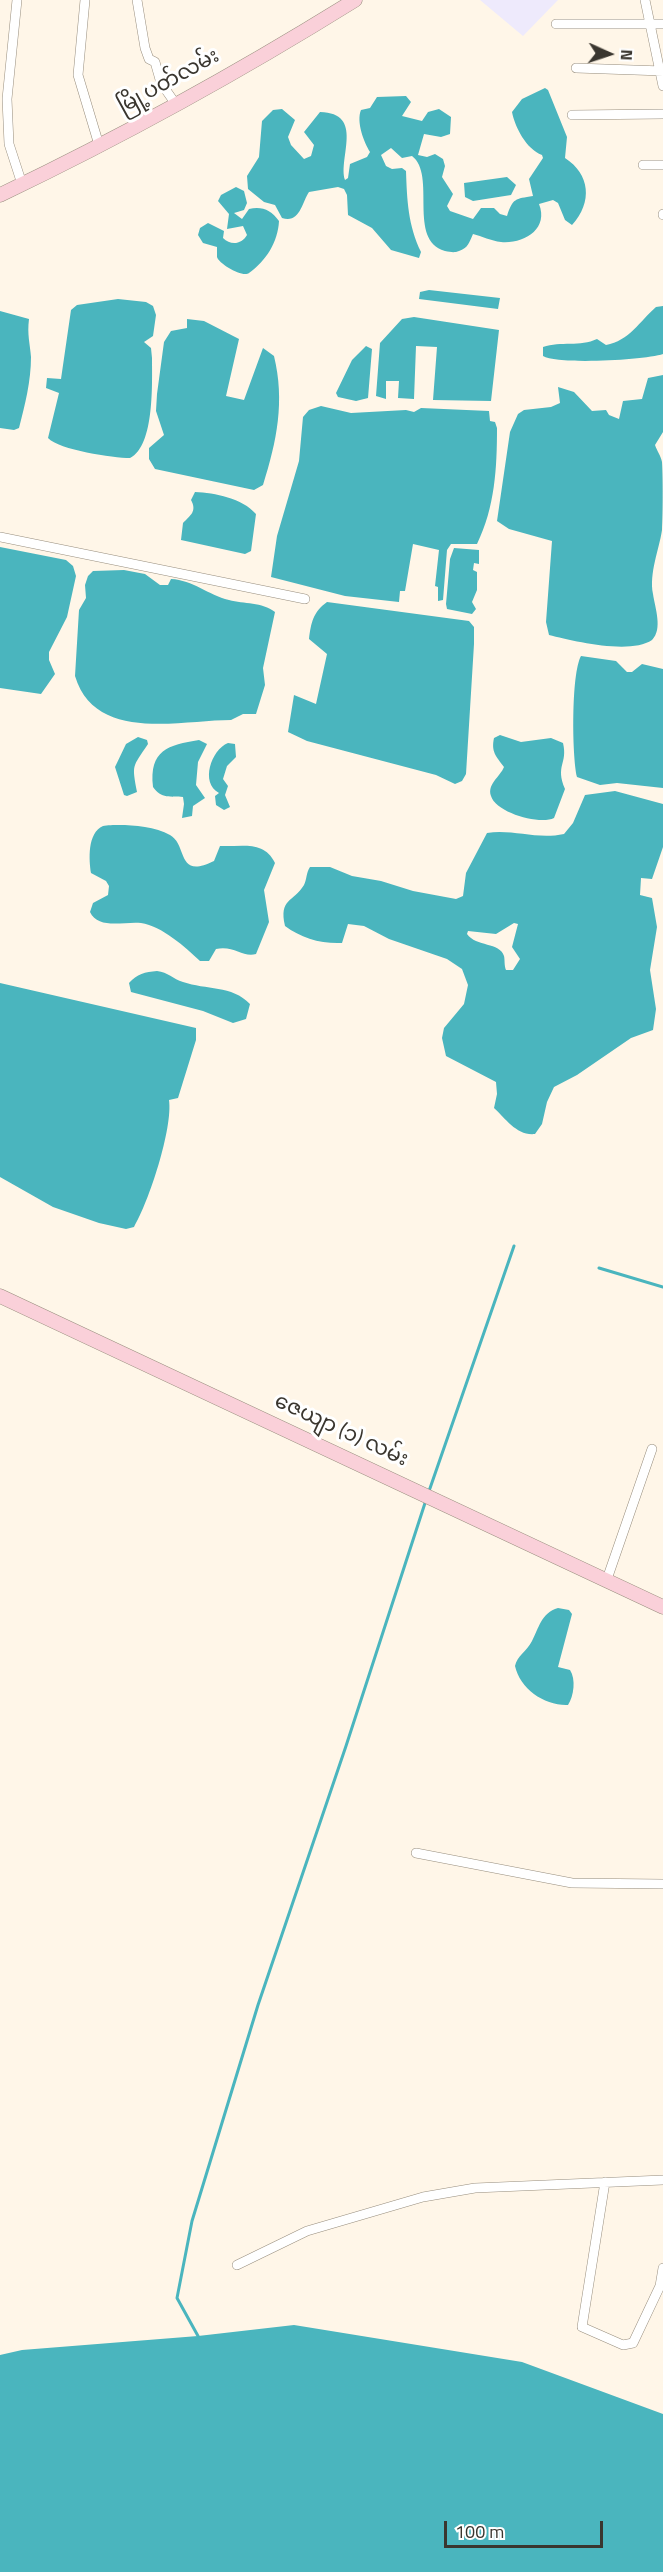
<!DOCTYPE html>
<html>
<head>
<meta charset="utf-8">
<style>
	body { margin:0 }
	#map { position:relative; width:663px; height:2572px; overflow:hidden; background:#fff6e8; font-family:"Titillium Web",sans-serif }
	canvas { display:block }
	.north { position:absolute; left:579px; top:24px; width:60px; height:60px; -webkit-text-stroke:4px #fff; paint-order:stroke; rotate:93deg; font-size:16px; font-weight:700; line-height:24px; text-align:center; color:#3a362f }
	.north::after { content:''; display:block; margin:auto; width:21px; height:27px; background:#3a362f; clip-path:polygon(50% 0,100% 100%,50% 72%,0 100%) }
	.scale { position:absolute; left:444px; top:2521px; width:159px; height:27px; box-sizing:border-box; border:3px solid #3a362f; border-top:0; padding-left:8px; font-size:18px; line-height:21px; white-space:nowrap; color:#3a362f; -webkit-text-stroke:4px #fff; paint-order:stroke }
</style>
</head>
<body>
<div id="map">
<canvas width="663" height="2572"></canvas>
<div class="north">N</div>
<div class="scale">100 m</div>
</div>
<script>
const context = document.querySelector('canvas').getContext('2d');
context.lineJoin = 'round';
function paint(path, color) { context.fillStyle = color; context.fill(path, 'evenodd'); }
function stroke(path, color, width, dash) { context.strokeStyle = color; context.lineWidth = width; context.lineCap = dash ? 'butt' : 'round'; context.setLineDash(dash || []); context.stroke(path); }
function label(font, color, halo, rows, align = 'center') {
  context.font = font + ' "Titillium Web","Noto Sans Myanmar",sans-serif'; context.lineWidth = 6; context.setLineDash([]); context.textBaseline = 'middle'; context.strokeStyle = halo; context.fillStyle = color; for (const [text, x, y, turn = 0] of rows) {
    context.save(); context.translate(x, y); context.rotate((+turn || 0) * Math.PI / 180); context.textAlign = isNaN(turn) ? turn : align; if (halo) context.strokeText(text, 0, 0); context.fillText(text, 0, 0); context.restore();
  }
}
paint(new Path2D(`
	M 480,0 L 558,0 L 523,36 Z`), '#eeeafc');
paint(new Path2D(`
	M 545,88 L 548,90 L 567,137 L 565,158 C 590,174 593,202 572,225 L 565,220 L 558,203 L 553,200 L 539,204 C 549,229 524,244 501,242 C 491,241 482,236 473,234 C 469,243 468,248 459,251 C 454,253 451,252 445,251 C 407,240 437,175 412,156 L 402,158 L 391,148 L 381,155 L 386,166 L 392,169 L 402,168 L 406,171 C 407,200 408,225 421,252 L 419,258 L 391,250 L 372,228 L 348,215 L 347,195 L 344,189 L 338,187 L 309,192 C 302,202 300,224 282,218 L 275,205 L 264,202 L 248,189 L 247,176 L 259,157 L 262,121 L 273,110 L 282,109 L 295,120 L 288,137 L 291,145 L 304,159 L 311,156 L 314,145 L 304,132 L 320,112 C 365,113 338,158 345,180 L 348,178 L 350,164 L 367,157 L 370,152 C 364,142 356,122 361,110 L 370,108 L 377,97 L 406,96 L 411,102 L 402,116 L 422,121 L 428,112 L 439,109 L 451,117 L 450,134 L 441,137 L 424,134 L 418,155 L 427,157 L 435,154 L 443,159 L 445,166 L 442,177 L 453,194 L 447,206 L 450,211 L 473,219 L 481,208 L 494,208 L 500,214 L 507,216 C 513,198 515,199 533,196 L 529,179 L 543,158 L 542,155 C 526,149 515,127 512,112 L 522,99 Z
	M 507,177 L 516,185 L 511,195 L 473,201 L 465,197 L 464,183 Z
	M 236,187 L 244,191 L 247,203 L 244,210 L 234,213 L 242,219 L 249,209 C 262,206 271,210 279,221 C 278,242 266,261 249,273 C 243,278 219,264 217,257 C 217,256 217,248 217,247 L 203,243 L 198,235 L 200,228 L 208,223 L 224,231 L 223,238 C 231,246 242,244 247,235 L 243,226 L 227,229 L 229,214 L 218,201 L 221,195 Z
	M 429,290 L 500,298 L 498,309 L 419,299 L 420,292 Z
	M 118,299 L 146,302 L 153,306 L 156,315 L 153,336 L 144,342 L 151,348 L 152,358 C 152,381 155,446 130,458 C 113,458 59,450 48,438 L 59,393 L 46,388 L 47,378 L 61,379 L 71,310 L 77,305 Z
	M 663,306 L 663,354 C 646,360 557,365 543,356 L 543,347 C 561,341 580,347 597,339 L 606,345 C 629,341 640,321 656,307 Z
	M 0,311 L 29,319 C 27,335 30,343 31,357 C 31,381 25,405 19,428 L 14,430 L 0,428 Z
	M 414,317 L 499,330 L 491,401 L 433,400 L 437,347 L 416,346 L 414,399 L 398,398 L 399,381 L 386,381 L 386,399 L 376,396 L 380,343 L 402,319 Z
	M 187,319 L 204,321 L 239,339 L 226,396 L 244,400 L 263,348 L 274,356 C 285,401 277,441 263,485 L 254,490 L 155,469 L 149,459 L 149,448 L 164,435 L 156,411 L 157,394 L 164,342 L 171,331 L 187,328 Z
	M 366,346 L 372,349 L 368,398 L 356,401 L 338,397 L 336,393 L 352,360 Z
	M 663,375 L 663,432 L 655,445 C 657,451 661,456 662,462 C 663,477 663,514 662,530 C 659,550 649,573 653,594 C 655,608 663,629 652,640 C 630,655 573,641 549,635 L 546,622 L 552,541 L 509,529 L 497,521 L 510,432 L 518,414 L 524,410 L 551,407 L 560,403 L 558,387 L 574,392 L 592,411 L 606,410 L 609,415 L 619,419 L 623,401 L 642,399 L 648,378 Z
	M 321,406 L 351,413 L 406,410 L 414,412 L 421,408 L 489,411 L 490,421 L 495,422 L 497,428 C 497,468 495,507 477,544 L 451,544 L 447,550 L 443,600 L 438,601 L 438,587 L 435,586 L 439,550 L 413,544 L 405,591 L 400,591 L 399,602 L 345,596 L 271,577 L 277,536 L 299,461 L 303,417 L 309,410 Z
	M 195,492 C 215,493 242,498 256,514 L 251,551 L 245,554 L 181,540 L 183,523 C 191,515 197,511 191,500 Z
	M 0,547 L 66,560 L 73,566 L 76,576 L 67,617 L 49,652 L 49,660 L 55,674 L 41,694 L 0,688 Z
	M 454,548 L 479,550 L 479,564 L 474,563 L 473,570 L 477,572 L 477,590 L 472,602 L 476,609 L 472,614 L 447,609 L 446,604 L 450,559 Z
	M 124,570 L 145,574 L 160,585 L 168,585 L 171,579 C 193,580 208,595 229,600 C 244,604 262,602 275,612 L 263,668 L 265,685 L 256,714 L 243,714 L 231,720 C 181,720 95,743 75,676 L 79,610 L 86,598 L 85,585 L 88,576 L 93,571 Z
	M 327,602 L 469,621 L 474,627 L 474,644 L 466,774 L 462,781 L 455,784 L 436,775 L 307,741 L 288,732 L 294,695 L 316,704 L 327,654 L 309,639 C 311,623 313,612 327,602 Z
	M 581,656 L 616,661 L 627,672 L 632,672 L 642,664 L 663,669 L 663,788 L 617,783 L 600,785 L 577,777 C 572,756 571,674 581,656 Z
	M 500,735 L 521,742 L 551,738 L 563,743 C 568,764 555,765 565,789 L 554,818 C 540,825 496,813 491,796 C 487,784 500,777 504,767 C 496,756 491,752 494,738 Z
	M 138,737 L 147,740 L 148,744 C 132,768 132,764 137,792 L 127,796 L 124,795 L 115,767 L 126,744 Z
	M 199,740 L 207,744 L 198,762 L 196,785 L 205,798 L 193,806 L 192,816 L 182,818 L 184,804 L 183,797 C 171,796 161,799 153,787 C 149,750 168,745 199,740 Z
	M 228,743 L 235,744 L 236,757 L 227,766 L 223,779 L 228,786 L 225,795 L 230,807 L 224,810 L 216,805 L 215,796 L 219,793 C 200,783 211,750 228,743 Z
	M 615,791 L 663,804 L 663,847 L 652,879 L 641,878 L 640,895 L 652,898 L 657,927 L 650,970 L 656,1009 L 653,1030 L 631,1038 L 577,1075 L 554,1087 L 547,1102 L 542,1124 L 535,1134 C 517,1136 506,1119 494,1108 L 497,1094 L 496,1082 L 446,1056 L 442,1038 L 444,1028 L 464,1004 L 468,985 L 462,969 L 447,959 L 389,939 L 364,926 L 348,924 L 342,943 C 321,944 301,938 285,926 C 279,898 293,903 304,885 C 307,879 306,873 310,867 L 330,867 L 352,876 L 381,881 L 413,891 L 456,899 L 463,896 L 466,873 L 487,833 C 513,829 537,840 564,834 L 573,823 L 585,795 ZM 514,923 L 518,924 L 512,947 L 520,959 L 513,970 L 506,970 C 504,965 505,960 504,956 C 500,942 476,947 467,934 L 468,931 L 496,934 Z
	M 119,825 C 134,825 156,827 170,835 C 188,845 176,880 214,861 L 220,846 C 242,847 264,840 275,863 L 264,890 L 269,922 L 256,954 C 243,958 234,945 216,949 L 209,961 L 200,961 C 185,947 162,926 141,923 C 125,921 98,930 90,912 L 93,903 L 108,895 L 109,886 L 106,881 L 91,873 C 89,860 87,833 103,826 C 107,825 114,825 119,825 Z
	M 157,971 C 168,972 173,979 183,982 C 206,990 232,985 250,1004 L 246,1019 L 233,1023 L 203,1011 L 131,992 L 129,983 C 137,974 145,972 157,971 Z
	M 0,983 L 196,1028 L 196,1040 L 178,1098 L 169,1100 C 173,1128 149,1202 134,1227 L 126,1229 L 99,1223 L 53,1207 L 0,1177 Z
	M 558,1608 L 569,1610 L 572,1614 L 558,1667 L 570,1670 C 576,1679 574,1696 568,1705 C 545,1706 520,1689 515,1666 C 517,1656 527,1651 532,1641 C 539,1628 541,1613 558,1608 Z
	M 294,2325 L 522,2362 L 663,2414 L 663,2572 L 0,2572 L 0,2355 L 22,2350 L 198,2336 Z`), '#4ab5be');
stroke(new Path2D(`
	M 599,1268 L 663,1287
	M 428,1494 L 514,1246
	M 198,2336 L 177,2298 L 192,2221 L 258,2005 L 346,1746 L 426,1500`), '#4ab5be', 3);
const street = new Path2D(`
	M 17,0 L 7,99 L 9,144 L 22,184
	M 85,0 L 78,75 L 99,145
	M 137,0 L 145,48 L 149,59 L 155,62 L 161,83 L 175,103
	M 645,0 L 663,86
	M 556,24 L 663,24
	M 576,68 L 663,71
	M 572,115 L 663,114
	M 643,165 L 663,165
	M 663,215 L 663,214
	M 0,537 L 305,599
	M 606,1582 L 652,1449
	M 416,1853 L 572,1883 L 663,1884
	M 605,2182 L 582,2327 L 623,2345 L 633,2343 L 660,2286 L 663,2268
	M 237,2265 L 307,2231 L 423,2197 L 475,2188 L 663,2180`);
const secondary = new Path2D(`
	M 0,195 C 121,137 241,71 355,0
	M 0,1296 L 663,1607`);
stroke(street, '#978d7d', 10);
stroke(secondary, '#978d7d', 15);
stroke(street, '#fff', 9);
stroke(secondary, '#fad0d9', 14);
label('21px', '#3a362f', '#fff', [
	["မြို့ပတ်လမ်း",169,82,-29],
	["ဇေယျာ (၁) လမ်း",341,1431,25]
]);
</script>
</body>
</html>
